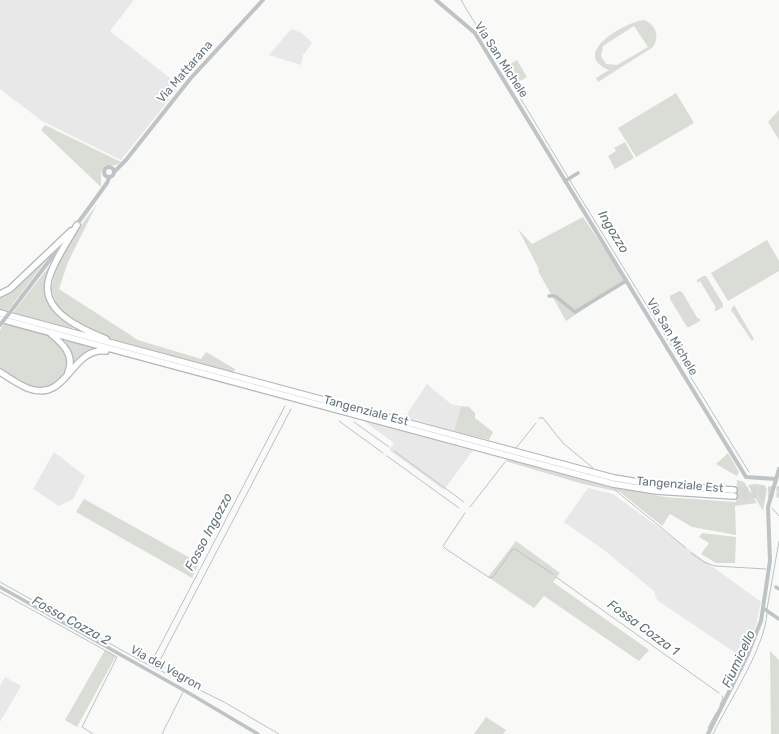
<!DOCTYPE html>
<html>
<head>
<meta charset="utf-8">
<style>
	body { margin:0 }
	canvas { display:block; background:#f9f9f7 }
</style>
</head>
<body>
<canvas width="779" height="734"></canvas>
<script>
const context = document.querySelector('canvas').getContext('2d');
context.lineJoin = 'round';
function paint(path, color) { context.fillStyle = color; context.fill(path, 'evenodd'); }
function stroke(path, color, width, dash) { context.strokeStyle = color; context.lineWidth = width; context.lineCap = dash ? 'butt' : 'round'; context.setLineDash(dash || []); context.stroke(path); }
function label(font, color, halo, rows, align = 'center') {
  context.font = font + ' Rubik,sans-serif'; context.lineWidth = 4; context.setLineDash([]); context.textBaseline = 'middle'; context.strokeStyle = halo; context.fillStyle = color; for (const [text, x, y, turn = 0] of rows) {
    context.save(); context.translate(x, y); context.rotate((+turn || 0) * Math.PI / 180); context.textAlign = isNaN(turn) ? turn : align; if (halo) context.strokeText(text, 0, 0); context.fillText(text, 0, 0); context.restore();
  }
}
paint(new Path2D(`
	M 0,0 L 134,0 L 110,31 L 180,86 L 121,160 L 42,121 L 0,89 Z
	M 291,29 L 302,33 L 312,43 L 303,55 L 301,65 L 269,55 Z
	M 427,384 L 451,404 L 461,406 L 454,431 L 405,417 Z
	M 360,418 L 474,449 L 444,490 L 389,450 L 394,443 Z
	M 54,452 L 85,476 L 73,499 L 59,506 L 33,489 Z
	M 588,488 L 613,494 L 761,602 L 754,635 L 747,653 L 743,658 L 657,600 L 654,591 L 638,578 L 604,550 L 564,522 Z
	M 5,677 L 21,686 L 0,722 L 0,686 Z`), '#e7e8e7');
paint(new Path2D(`
	M 645,20 C 656,26 660,36 653,47 L 598,82 L 596,78 L 609,70 C 569,54 626,21 645,20 ZM 634,26 L 648,47 L 617,65 L 606,64 L 601,56 L 603,46 Z
	M 517,60 L 527,77 L 518,82 L 508,65 Z
	M 676,93 L 694,123 L 636,157 L 618,128 Z
	M 779,110 L 779,140 L 768,122 Z
	M 45,125 L 121,162 L 116,165 L 104,166 L 101,172 L 101,187 L 41,130 Z
	M 625,142 L 634,158 L 615,169 L 608,156 L 616,151 L 614,148 Z
	M 97,204 L 68,262 L 59,289 L 138,340 L 201,359 L 206,352 L 235,369 L 233,373 L 98,336 L 75,322 L 58,308 L 51,289 L 56,269 L 72,237 Z
	M 583,217 L 626,281 L 566,321 L 538,271 L 539,269 L 518,229 L 532,244 Z
	M 767,240 L 779,261 L 779,271 L 728,301 L 711,273 Z
	M 54,250 L 6,313 L 0,312 L 0,298 L 19,285 Z
	M 60,252 L 47,293 L 71,324 L 73,327 L 71,330 L 12,314 Z
	M 703,276 L 706,276 L 723,304 L 723,307 L 716,311 L 714,310 L 716,308 L 700,281 L 697,283 L 697,280 Z
	M 679,291 L 682,292 L 698,319 L 700,318 L 700,321 L 689,327 L 687,327 L 670,299 L 670,296 Z
	M 734,305 L 754,339 L 752,341 L 731,310 Z
	M 4,324 C 18,328 40,331 52,337 C 76,350 70,389 42,388 C 27,388 13,377 0,370 L 0,330 Z
	M 67,340 L 93,347 L 93,350 L 73,364 L 70,350 L 65,342 Z
	M 461,406 L 469,407 L 475,413 L 475,418 L 493,432 L 489,440 L 454,431 Z
	M 728,453 L 739,472 L 737,476 L 716,464 Z
	M 507,459 L 618,488 L 664,497 L 736,502 L 737,480 L 744,482 L 757,503 L 735,506 L 736,535 L 692,527 L 670,514 L 662,526 L 620,492 L 583,484 L 505,461 Z
	M 755,484 L 764,485 L 767,489 L 763,511 L 748,485 Z
	M 84,499 L 199,563 L 192,578 L 76,512 Z
	M 702,533 L 736,537 L 735,563 L 716,563 L 701,554 L 709,543 L 699,537 Z
	M 516,541 L 560,573 L 553,582 L 649,650 L 639,661 L 544,596 L 534,608 L 488,577 Z
	M 105,650 L 116,656 L 77,727 L 65,720 Z
	M 770,651 L 779,660 L 779,734 L 771,734 Z
	M 486,717 L 506,730 L 503,734 L 474,734 Z`), '#d9ddd6');
stroke(new Path2D(`
	M 461,0 L 568,177
	M 569,179 L 749,472
	M 539,418 L 543,418 L 563,443 L 593,468
	M 339,421 L 383,453
	M 354,422 L 389,447
	M 516,448 L 536,423
	M 394,451 L 464,502
	M 387,456 L 459,508
	M 615,490 L 686,548
	M 470,507 L 505,462
	M 772,508 L 779,516
	M 465,513 L 443,546 L 446,549 L 490,578 L 493,577 L 512,550 L 515,549 L 553,574
	M 691,553 L 704,562 L 715,566 L 766,569
	M 556,577 L 719,693
	M 0,582 L 143,662 L 224,702 L 279,734
	M 0,592 L 117,657 L 82,727 L 93,734
	M 767,609 L 779,541
	M 150,665 L 285,406
	M 156,668 L 291,409
	M 720,705 L 723,698 L 722,696
	M 708,728 L 716,713
	M 162,734 L 183,692
	M 713,734 C 729,701 765,648 767,613`), '#b8c3c6', 1);
stroke(new Path2D(`
	M 734,490 L 779,489
	M 734,496 L 779,495`), '#d4d8d9', 5.5, [5.5, 3]);
const trunk = new Path2D(`
	M 77,225 C 69,239 50,267 48,283 C 43,313 84,330 106,339
	M 0,294 L 10,289 L 71,231
	M 0,313 L 614,478 L 656,485 L 734,490
	M 0,319 L 613,484 L 656,491 L 734,496
	M 51,334 C 63,344 75,355 68,372
	M 0,372 C 9,378 18,384 27,388 C 68,404 70,347 106,351`);
stroke(trunk, '#b4b8bb', 8);
stroke(new Path2D(`
	M 565,181 L 578,173
	M 549,296 L 555,296 L 575,312 L 626,281
	M 0,587 L 187,692 L 258,734
	M 776,587 L 779,589
	M 763,608 L 779,619`), '#bec3c6', 3.5);
stroke(new Path2D(`
	M 436,0 L 475,33 L 746,477 L 776,479
	M104 172a5 5 0 1 1 10 0a5 5 0 1 1-10 0Z
	M 114,172 L 126,160 L 190,79 L 263,0
	M 75,227 L 107,183 L 109,178
	M 14,307 L 65,240
	M 708,734 L 748,654 L 761,621 L 770,561 L 768,507 L 779,469`), '#bec3c6', 4);
stroke(trunk, '#fff', 5.5);
stroke(new Path2D(`
	M 0,325 L 14,307`), '#bec3c6', 4);
label('12px', '#66767f', '#fff', [
	["Via San Michele",501,60,57],
	["Via Mattarana",185,72,-49],
	["Via San Michele",672,337,59],
	["Tangenziale Est",366,411,15],
	["Tangenziale Est",680,485,5],
	["Via del Vegron",166,668,29]
]);
label('italic 13px', '#627478', '#fff', [
	["Ingozzo",613,232,59],
	["Fosso Ingozzo",209,532,-62],
	["Fossa Cozza 2",71,621,29],
	["Fossa Cozza 1",643,628,36],
	["Fiumicello",739,659,-65]
]);
</script>
</body>
</html>
